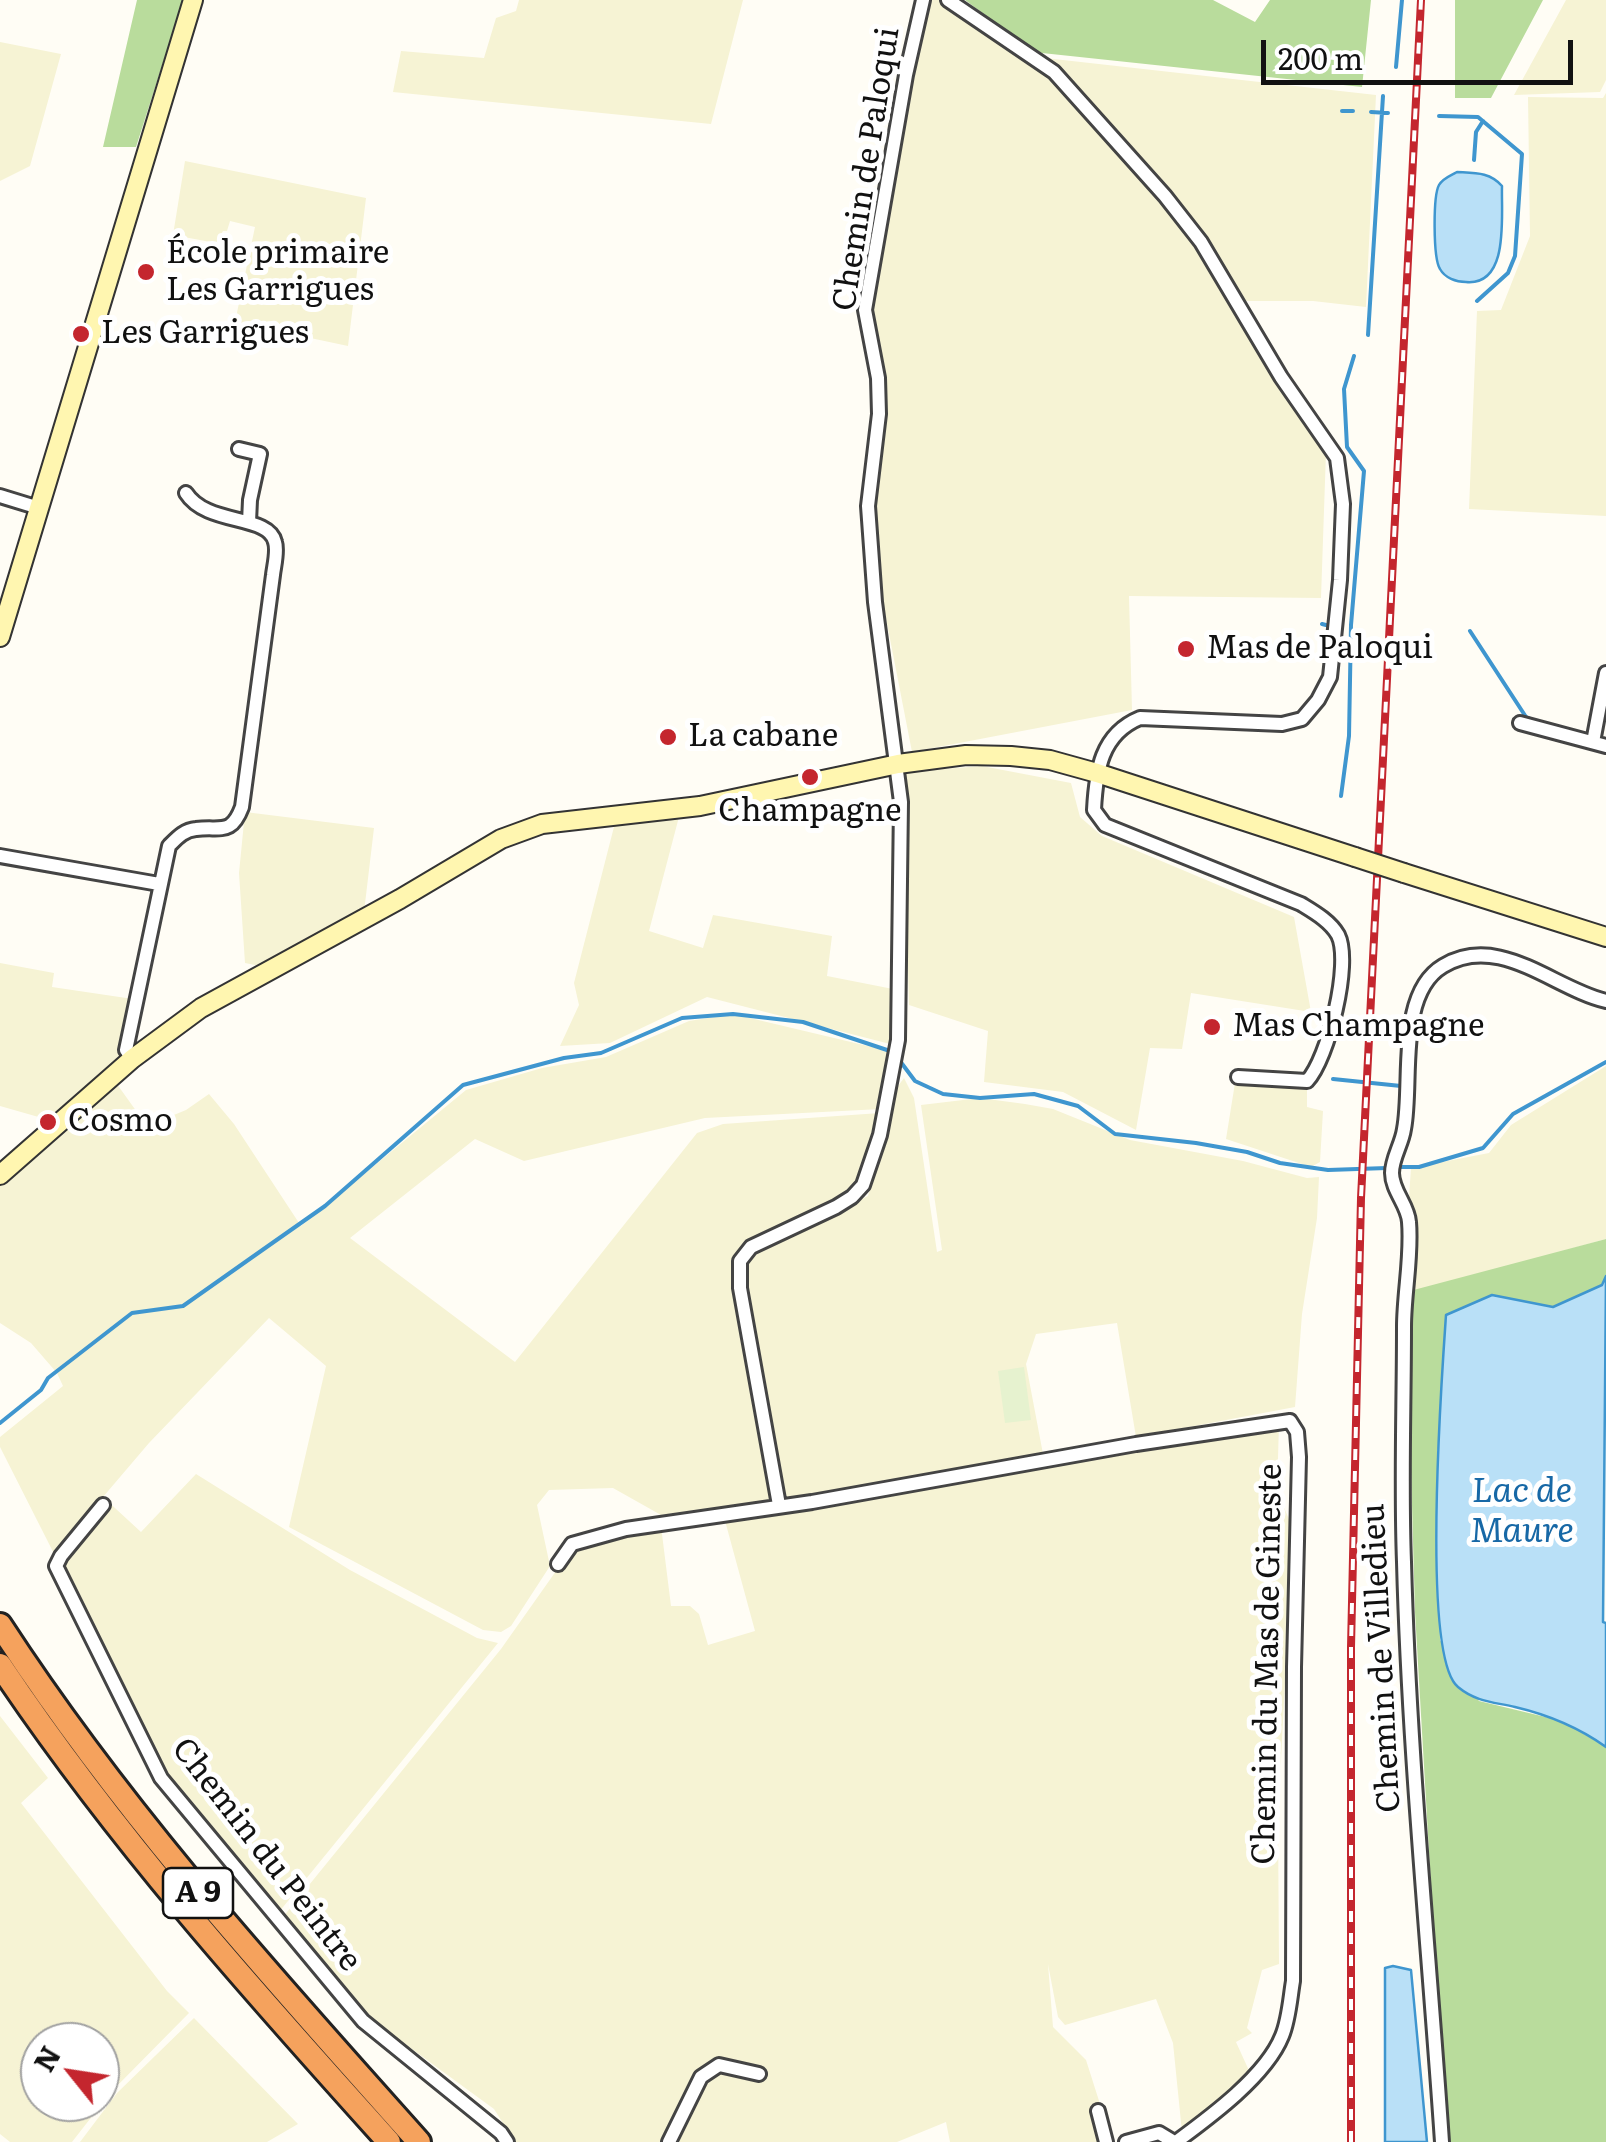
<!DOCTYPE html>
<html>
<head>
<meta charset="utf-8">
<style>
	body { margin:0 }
	#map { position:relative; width:1606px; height:2142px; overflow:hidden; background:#fffdf5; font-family:Literata,serif }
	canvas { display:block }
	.north { position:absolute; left:20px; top:2022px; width:100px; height:100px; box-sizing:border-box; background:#fff; border:2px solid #a0a0a0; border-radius:50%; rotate:300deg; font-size:28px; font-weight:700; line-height:40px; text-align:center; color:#111 }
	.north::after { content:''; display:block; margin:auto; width:35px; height:45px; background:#c4262e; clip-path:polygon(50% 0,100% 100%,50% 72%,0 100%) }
	.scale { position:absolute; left:1261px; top:40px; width:312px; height:45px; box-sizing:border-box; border:5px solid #111; border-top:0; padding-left:12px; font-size:30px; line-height:35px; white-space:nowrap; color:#111; -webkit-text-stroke:8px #fff; paint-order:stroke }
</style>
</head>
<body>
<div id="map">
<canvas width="1606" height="2142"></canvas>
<div class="north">N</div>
<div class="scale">200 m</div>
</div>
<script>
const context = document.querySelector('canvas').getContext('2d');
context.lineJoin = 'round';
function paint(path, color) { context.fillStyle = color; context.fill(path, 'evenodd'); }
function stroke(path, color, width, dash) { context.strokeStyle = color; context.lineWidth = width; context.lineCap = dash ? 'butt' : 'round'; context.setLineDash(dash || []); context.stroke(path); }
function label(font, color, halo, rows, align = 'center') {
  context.font = font + ' Literata,serif'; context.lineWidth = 10; context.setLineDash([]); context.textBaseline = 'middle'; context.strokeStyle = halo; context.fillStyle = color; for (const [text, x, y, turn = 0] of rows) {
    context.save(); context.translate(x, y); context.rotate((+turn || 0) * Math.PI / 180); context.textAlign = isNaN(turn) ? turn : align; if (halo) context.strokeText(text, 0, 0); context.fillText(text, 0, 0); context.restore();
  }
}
paint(new Path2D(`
	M 519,0 L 743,0 L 711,124 L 393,92 L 401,51 L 484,58 L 496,18 L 516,11 Z
	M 929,0 L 942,0 L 1050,75 L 1197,241 L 1263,356 L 1326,452 L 1321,598 L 1129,596 L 1132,710 L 912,752 L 877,572 L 872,506 L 886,430 L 884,373 L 869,311 Z
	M 1566,0 L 1606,0 L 1606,80 L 1600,92 L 1514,95 Z
	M 0,42 L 61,54 L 30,166 L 0,181 Z
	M 1045,58 L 1376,95 L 1366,307 L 1313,301 L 1240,301 L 1183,211 Z
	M 1606,93 L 1606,516 L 1469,509 L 1477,311 L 1501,310 L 1530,236 L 1528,97 L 1603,98 Z
	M 185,161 L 366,198 L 348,346 L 235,322 L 255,227 L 230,221 L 227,231 L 223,231 L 216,243 L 173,235 Z
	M 982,766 L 1071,783 L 1080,817 L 1102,836 L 1294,917 L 1311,1012 L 1191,993 L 1182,1049 L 1150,1048 L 1136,1130 L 1063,1092 L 984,1082 L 988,1031 L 909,1005 L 904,823 L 905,772 Z
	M 245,812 L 374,828 L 364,912 L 265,967 L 245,963 L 239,873 Z
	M 680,813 L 649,931 L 703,948 L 713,915 L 832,936 L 827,976 L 893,989 L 894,1045 L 707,997 L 610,1043 L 560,1046 L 579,1005 L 574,983 L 616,819 Z
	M 0,963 L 54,973 L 52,987 L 133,999 L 120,1061 L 49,1120 L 0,1106 Z
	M 733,1014 L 893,1052 L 881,1109 L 705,1118 L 524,1161 L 475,1139 L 350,1238 L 515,1362 L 697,1133 L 723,1124 L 880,1113 L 856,1190 L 741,1250 L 771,1496 L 768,1500 L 661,1515 L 613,1488 L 549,1490 L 537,1505 L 550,1566 L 511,1626 L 501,1632 L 483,1630 L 289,1527 L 326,1366 L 269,1318 L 149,1443 L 103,1497 L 141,1532 L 196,1474 L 350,1570 L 477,1638 L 498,1643 L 279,1912 L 165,1773 L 0,1447 L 0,1437 L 63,1386 L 57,1373 L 31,1343 L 0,1323 L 0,1181 L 114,1080 L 147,1126 L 186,1110 L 209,1094 L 234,1124 L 301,1226 L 466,1090 L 542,1068 L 606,1057 L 689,1021 Z
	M 1606,1066 L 1606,1239 L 1405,1295 L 1403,1284 L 1411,1168 L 1489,1153 L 1511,1125 Z
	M 904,1078 L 914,1098 L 937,1252 L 942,1250 L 921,1105 L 980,1098 L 1025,1104 L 1053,1109 L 1130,1140 L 1243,1161 L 1307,1178 L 1319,1177 L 1317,1218 L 1302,1314 L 1295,1407 L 1136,1437 L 1117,1323 L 1036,1334 L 1026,1364 L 1043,1454 L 799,1498 L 786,1498 L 776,1489 L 742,1269 L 753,1250 L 868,1196 L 895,1090 Z
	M 1235,1083 L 1307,1088 L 1307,1107 L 1323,1111 L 1320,1162 L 1311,1167 L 1226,1139 Z
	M 1279,1424 L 1277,1492 L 1293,1528 L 1278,1817 L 1279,1964 L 1262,1970 L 1247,2028 L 1252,2033 L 1236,2042 L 1251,2075 L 1182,2132 L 1173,2043 L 1156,1999 L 1065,2025 L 1058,2017 L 1048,1964 L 1053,2027 L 1086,2060 L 1100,2104 L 1101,2142 L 950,2142 L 946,2122 L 897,2142 L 515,2142 L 494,2109 L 364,2014 L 283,1917 L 501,1649 L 573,1547 L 661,1526 L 671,1606 L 690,1606 L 699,1614 L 708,1645 L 755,1631 L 724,1517 Z
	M 0,1716 L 48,1778 L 21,1803 L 167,1991 L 189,2013 L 111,2092 L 72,2142 L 10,2142 L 0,2134 ZM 40,2042 L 100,2042 L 100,2102 L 40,2102 Z
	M 194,2018 L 298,2124 L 267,2142 L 80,2142 L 117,2093 Z`), '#f6f3d4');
paint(new Path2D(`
	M 137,0 L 183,0 L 136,147 L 103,147 Z
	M 965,0 L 1213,0 L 1255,22 L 1270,0 L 1371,0 L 1362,87 L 1042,53 L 1025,45 Z
	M 1455,0 L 1543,0 L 1491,98 L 1455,98 Z
	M 1606,1239 L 1606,1276 L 1602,1285 L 1553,1307 L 1492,1295 L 1437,1451 L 1440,1640 L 1479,1701 L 1562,1721 L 1606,1747 L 1606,2142 L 1446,2142 L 1415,1612 L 1406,1292 Z`), '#b9dc9c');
paint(new Path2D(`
	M 1024,1367 L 1031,1420 L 1005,1423 L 998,1371 Z`), '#e6f2cf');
const water = new Path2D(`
	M 1457,172 C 1475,173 1490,172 1502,186 C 1501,215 1510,286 1466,282 C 1456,282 1445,278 1440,269 C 1433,258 1433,196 1439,185 C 1443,178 1450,176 1457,172 Z
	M 1606,1276 L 1603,1622 L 1606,1623 L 1606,1747 C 1578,1727 1549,1715 1515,1707 C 1494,1702 1476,1702 1458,1687 C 1421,1657 1442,1373 1446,1315 L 1492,1295 L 1553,1307 L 1602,1285 Z
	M 1393,1966 L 1411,1970 L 1427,2142 L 1385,2142 L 1385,1968 Z`);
paint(water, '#b9e0f7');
stroke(water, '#3f96cf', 2.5);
stroke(new Path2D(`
	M 1396,67 L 1402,0
	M 1342,111 L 1353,111
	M 1371,112 L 1388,113
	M 1439,116 L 1478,117 L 1522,154 L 1515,256 L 1508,273 L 1477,301
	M 1474,160 L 1476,132 L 1483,121
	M 1368,335 L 1383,96
	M 1322,624 L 1326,625
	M 1470,631 L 1526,717 L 1535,721
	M 1341,796 L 1349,736 L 1351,625 L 1364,471 L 1347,447 L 1344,389 L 1354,356
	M 900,1061 L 915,1081 L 943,1094 L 980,1098 L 1034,1094 L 1078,1106 L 1115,1134 L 1196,1143 L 1247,1152 L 1280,1163 L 1328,1170 L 1387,1168
	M 1333,1079 L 1401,1086
	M 1397,1167 L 1419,1167 L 1483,1148 L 1513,1114 L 1606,1062
	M 0,1423 L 41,1390 L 48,1378 L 132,1313 L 183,1306 L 251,1258 L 325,1206 L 463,1085 L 564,1058 L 601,1053 L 682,1018 L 733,1014 L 803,1022 L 890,1051`), '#3f96cf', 4);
const street = new Path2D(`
	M 948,0 L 1054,72 L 1165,196 L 1201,242 L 1281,377 L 1337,458 L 1343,504 L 1340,580 L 1330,677 L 1318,700 L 1302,719 L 1282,724 L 1140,718 C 1101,734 1096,771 1094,810 L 1105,825 L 1301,904 C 1314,912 1330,921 1338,935 C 1352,963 1328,1059 1307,1081 L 1238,1077
	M 239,449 L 260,454 L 250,500 L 249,522
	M 0,496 L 39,508
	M 1520,723 L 1606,746
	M 1593,742 L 1606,673
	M 0,856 L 159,884
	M 132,1059 L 126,1050 L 169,846 C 177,838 184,830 196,829 C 221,826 231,836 242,807 L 273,575 C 274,566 278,551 275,542 C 269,514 207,526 186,493
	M 103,1505 L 61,1556 L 56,1566 L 161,1778 L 363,2021 L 501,2133 L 507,2142
	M 779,1505 L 740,1288 L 740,1261 L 751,1247 L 836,1207 L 852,1197 L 863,1185 L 880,1135 L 898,1040 L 901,802 L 875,602 L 868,506 L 879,414 L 878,378 L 865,310 L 906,75 L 923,0
	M 558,1564 L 572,1544 L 626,1529 L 812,1502 L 1136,1444 L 1290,1421 L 1297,1432 L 1299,1457 L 1294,1667 L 1293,1981 C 1290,1999 1289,2019 1282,2036 C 1266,2076 1210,2117 1176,2142
	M 1098,2111 L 1106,2142
	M 669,2142 L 701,2077 L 719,2065 L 759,2074
	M 1126,2142 L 1159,2133 L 1174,2142
	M 1442,2142 C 1429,1949 1409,1755 1404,1562 C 1401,1484 1404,1406 1404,1327 C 1404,1293 1412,1256 1409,1222 C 1408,1205 1392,1191 1392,1173 C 1392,1158 1402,1144 1404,1129 C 1413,1083 1396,994 1443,966 C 1499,932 1554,989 1606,1001`);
const secondary = new Path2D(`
	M 0,637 L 193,0
	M 1404,873 L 1606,937
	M 0,1175 L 132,1059 L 201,1008 L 400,899 L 501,839 L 542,824 L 700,806 L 898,764 L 966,755 L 1011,756 L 1050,760 L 1097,773 L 1355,857`);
const highway = new Path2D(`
	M 0,1625 C 123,1814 269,1974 419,2142
	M 0,1665 C 115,1837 251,1989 389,2142`);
stroke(street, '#444', 18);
stroke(secondary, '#333', 22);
stroke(highway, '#222', 28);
stroke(street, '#fff', 12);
stroke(secondary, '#fff6b0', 18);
stroke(highway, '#f5a25d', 22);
const rail = new Path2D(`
	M 1351,2142 L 1351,1647 L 1361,1198 L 1421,0`);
stroke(rail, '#c4262e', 8);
stroke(rail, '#fff', 4, [11]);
const secondaryBridge = new Path2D(`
	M 1355,857 L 1404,873`);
stroke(secondaryBridge, '#333', 22, []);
stroke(secondaryBridge, '#fff6b0', 18);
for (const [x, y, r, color] of [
	[146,272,10,"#c4262e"],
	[81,334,10,"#c4262e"],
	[1186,649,10,"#c4262e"],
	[668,737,10,"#c4262e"],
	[810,777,10,"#c4262e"],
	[1212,1027,10,"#c4262e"],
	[48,1122,10,"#c4262e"]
]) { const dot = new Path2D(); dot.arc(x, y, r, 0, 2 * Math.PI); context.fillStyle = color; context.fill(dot); stroke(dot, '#fff', 4); }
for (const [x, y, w] of [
	[198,1893,70]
]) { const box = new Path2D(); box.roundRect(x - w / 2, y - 25, w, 50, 8); context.fillStyle = '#fff'; context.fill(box); stroke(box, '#111', 2.5); }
label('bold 30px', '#111', null, [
	["A 9",198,1893]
]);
label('32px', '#111', '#fff', [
	["Chemin de Paloqui",867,169,-81],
	["Chemin de Villedieu",1382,1658,-93],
	["Chemin du Mas de Gineste",1268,1664,-89],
	["Chemin du Peintre",266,1855,52]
]);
label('32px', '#111', '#fff', [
	["École primaire",166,254],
	["Les Garrigues",166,291],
	["Les Garrigues",101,334],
	["Mas de Paloqui",1206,649],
	["La cabane",688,737],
	["Champagne",810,812,"center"],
	["Mas Champagne",1232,1027],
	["Cosmo",68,1122]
], 'left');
label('italic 35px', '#1768a6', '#fff', [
	["Lac de",1522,1492],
	["Maure",1522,1532]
]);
</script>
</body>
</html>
